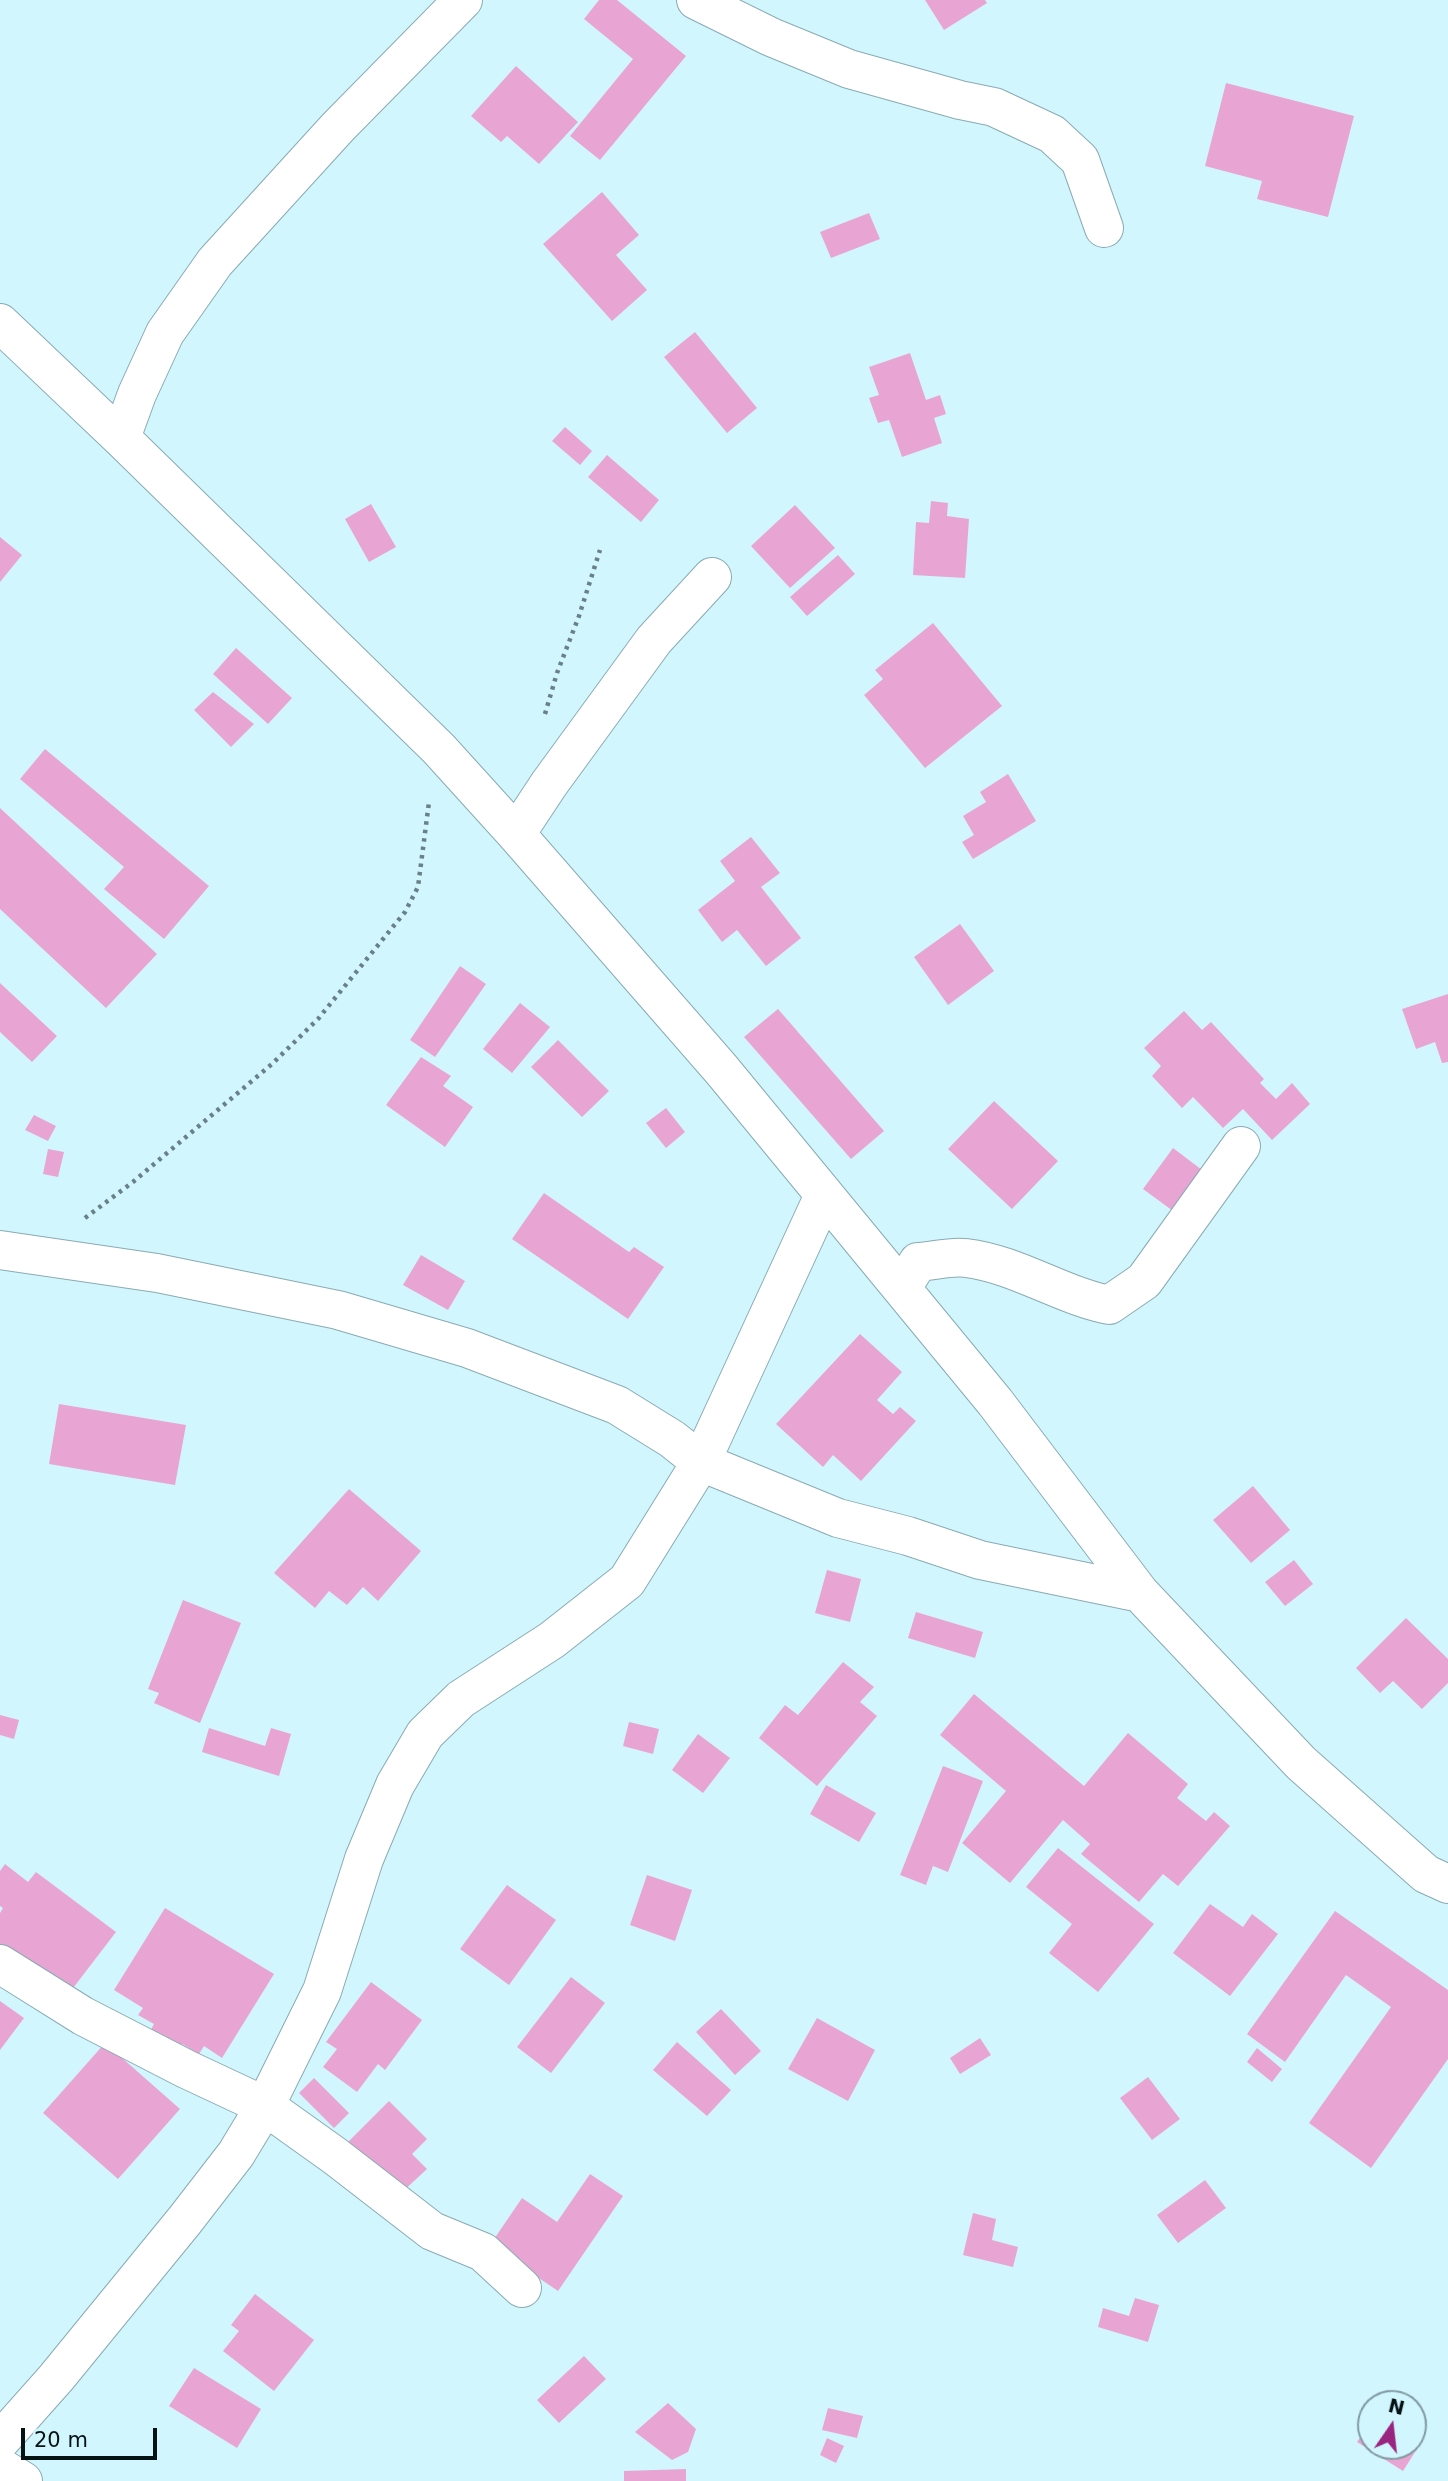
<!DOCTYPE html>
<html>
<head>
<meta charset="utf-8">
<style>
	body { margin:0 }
	#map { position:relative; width:1448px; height:2481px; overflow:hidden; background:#d2f6fe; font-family:"DejaVu Sans",sans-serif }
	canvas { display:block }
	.north { position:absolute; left:1357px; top:2390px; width:70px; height:70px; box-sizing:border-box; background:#d2f6fe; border:2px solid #809ba1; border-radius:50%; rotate:14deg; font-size:19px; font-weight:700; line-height:28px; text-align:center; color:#061315 }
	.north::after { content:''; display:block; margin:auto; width:24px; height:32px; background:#9a2581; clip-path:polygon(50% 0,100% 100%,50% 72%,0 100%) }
	.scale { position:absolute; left:21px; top:2428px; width:136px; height:32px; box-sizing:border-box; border:4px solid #061315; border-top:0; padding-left:9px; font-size:21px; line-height:24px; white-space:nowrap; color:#061315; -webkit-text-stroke:5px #d2f6fe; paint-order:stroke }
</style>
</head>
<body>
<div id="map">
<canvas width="1448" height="2481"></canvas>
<div class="north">N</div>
<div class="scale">20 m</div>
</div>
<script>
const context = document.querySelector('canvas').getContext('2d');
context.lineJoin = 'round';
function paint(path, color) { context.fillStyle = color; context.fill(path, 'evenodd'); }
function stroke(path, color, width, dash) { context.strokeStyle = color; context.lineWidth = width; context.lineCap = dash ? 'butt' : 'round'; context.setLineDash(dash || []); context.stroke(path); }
paint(new Path2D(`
	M 599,0 L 617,0 L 686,56 L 600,160 L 570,136 L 633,59 L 584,19 Z
	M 925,0 L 985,0 L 987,3 L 944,30 Z
	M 516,66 L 578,122 L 539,164 L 507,136 L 501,142 L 471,116 Z
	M 1226,83 L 1354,116 L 1328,217 L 1257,199 L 1262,181 L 1205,166 Z
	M 602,192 L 639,235 L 616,255 L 647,290 L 612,321 L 543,244 Z
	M 869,213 L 880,239 L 831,258 L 820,232 Z
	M 695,332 L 757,408 L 727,433 L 664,357 Z
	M 910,353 L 926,400 L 940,395 L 946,414 L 934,418 L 942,443 L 902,457 L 889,420 L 878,423 L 869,398 L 879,395 L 869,367 Z
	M 565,427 L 592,451 L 580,465 L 552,441 Z
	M 607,455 L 659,500 L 641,522 L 588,477 Z
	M 931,501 L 948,503 L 947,516 L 969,519 L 965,578 L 913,575 L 916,522 L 929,523 Z
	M 371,504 L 396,547 L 369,562 L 345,519 Z
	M 795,505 L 835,548 L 790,588 L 751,546 Z
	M 0,537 L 22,555 L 0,582 Z
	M 838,555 L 855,574 L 807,616 L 790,597 Z
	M 933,623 L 1002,706 L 925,768 L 864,695 L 883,679 L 875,670 Z
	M 236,648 L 292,698 L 268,724 L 213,674 Z
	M 213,692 L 254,724 L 231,747 L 194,710 Z
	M 45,749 L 209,886 L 164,939 L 104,889 L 124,867 L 20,779 Z
	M 1008,774 L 1036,821 L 973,859 L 962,842 L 974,835 L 963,816 L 986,802 L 980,792 Z
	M 0,808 L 157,954 L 106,1008 L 0,909 Z
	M 751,837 L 780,873 L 761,887 L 801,938 L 766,966 L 737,930 L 722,942 L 698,910 L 735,881 L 720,861 Z
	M 960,924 L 994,971 L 948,1005 L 914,957 Z
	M 460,966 L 486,984 L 435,1057 L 410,1040 Z
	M 0,983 L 57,1036 L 32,1062 L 0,1032 Z
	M 1448,994 L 1448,1062 L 1442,1063 L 1435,1042 L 1416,1049 L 1402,1009 Z
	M 520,1003 L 550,1027 L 512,1073 L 483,1049 Z
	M 778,1009 L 884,1131 L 851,1159 L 744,1037 Z
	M 1184,1011 L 1202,1030 L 1211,1022 L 1264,1079 L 1260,1083 L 1276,1099 L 1292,1083 L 1310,1104 L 1272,1140 L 1243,1109 L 1223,1128 L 1193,1097 L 1182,1108 L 1152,1076 L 1161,1066 L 1144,1048 Z
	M 558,1040 L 609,1091 L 582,1117 L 531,1067 Z
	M 421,1057 L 451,1076 L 443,1086 L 473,1107 L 445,1147 L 386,1105 Z
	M 994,1101 L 1058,1161 L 1012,1209 L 948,1149 Z
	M 666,1108 L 685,1132 L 666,1148 L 646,1123 Z
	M 34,1115 L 56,1126 L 48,1141 L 25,1130 Z
	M 1173,1148 L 1214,1179 L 1184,1219 L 1143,1189 Z
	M 48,1149 L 64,1152 L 58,1177 L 43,1174 Z
	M 544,1193 L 629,1252 L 634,1247 L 664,1267 L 628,1319 L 512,1239 Z
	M 421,1255 L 465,1281 L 448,1310 L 403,1285 Z
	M 860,1334 L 902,1372 L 877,1400 L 893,1414 L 900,1407 L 916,1421 L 861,1481 L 833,1455 L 823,1467 L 776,1424 Z
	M 59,1404 L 186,1425 L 175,1485 L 49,1464 Z
	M 1253,1486 L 1290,1530 L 1251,1563 L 1213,1520 Z
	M 349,1489 L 421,1551 L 378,1601 L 363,1587 L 347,1605 L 329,1591 L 315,1608 L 274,1573 Z
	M 1294,1560 L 1313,1584 L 1285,1606 L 1265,1582 Z
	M 827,1570 L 861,1579 L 850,1622 L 815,1613 Z
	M 183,1600 L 241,1623 L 200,1723 L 154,1703 L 159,1693 L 148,1689 Z
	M 916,1612 L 983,1632 L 975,1658 L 908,1638 Z
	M 1406,1618 L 1448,1659 L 1448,1683 L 1422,1709 L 1393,1681 L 1380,1693 L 1356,1668 Z
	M 843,1662 L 874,1687 L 860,1702 L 877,1716 L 817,1786 L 759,1738 L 785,1705 L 798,1715 Z
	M 974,1694 L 1084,1786 L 1128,1733 L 1188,1784 L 1177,1798 L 1206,1821 L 1214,1812 L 1230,1826 L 1178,1886 L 1163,1874 L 1139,1902 L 1081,1854 L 1090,1844 L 1063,1820 L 1010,1883 L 962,1843 L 1006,1791 L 940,1735 Z
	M 0,1715 L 19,1720 L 14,1739 L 0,1735 Z
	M 629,1722 L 659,1729 L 653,1754 L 623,1746 Z
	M 209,1728 L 265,1746 L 271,1728 L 291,1734 L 279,1776 L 202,1752 Z
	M 698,1734 L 730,1758 L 703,1793 L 672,1770 Z
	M 943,1766 L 983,1781 L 948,1872 L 933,1866 L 926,1885 L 900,1875 Z
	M 826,1785 L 876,1813 L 859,1842 L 810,1814 Z
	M 1058,1848 L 1154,1924 L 1098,1992 L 1049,1953 L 1072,1924 L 1026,1887 Z
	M 5,1864 L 28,1882 L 36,1872 L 116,1932 L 67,1996 L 0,1947 L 0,1913 L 3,1908 L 0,1906 L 0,1871 Z
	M 647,1875 L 692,1890 L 675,1941 L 630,1925 Z
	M 507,1885 L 556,1920 L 509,1985 L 460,1949 Z
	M 1210,1904 L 1243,1927 L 1252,1914 L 1278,1934 L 1230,1996 L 1173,1953 Z
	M 165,1908 L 274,1974 L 222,2058 L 204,2046 L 199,2054 L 182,2044 L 177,2052 L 148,2035 L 154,2024 L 138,2015 L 143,2008 L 114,1990 Z
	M 1335,1911 L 1448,1990 L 1448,2059 L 1371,2168 L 1309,2123 L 1391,2007 L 1346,1975 L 1285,2062 L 1247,2034 Z
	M 571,1977 L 605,2003 L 551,2073 L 517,2047 Z
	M 371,1982 L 422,2020 L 385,2070 L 378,2064 L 357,2092 L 323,2067 L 337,2049 L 326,2042 Z
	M 0,2001 L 24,2018 L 0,2050 Z
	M 721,2009 L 761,2051 L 735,2075 L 696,2032 Z
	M 817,2018 L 875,2050 L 848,2101 L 788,2069 Z
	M 980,2038 L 991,2055 L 960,2074 L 950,2058 Z
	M 677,2042 L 731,2090 L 707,2116 L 653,2070 Z
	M 105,2043 L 180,2109 L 118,2179 L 43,2113 Z
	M 1257,2048 L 1282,2069 L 1272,2082 L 1247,2062 Z
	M 1148,2077 L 1180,2119 L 1152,2140 L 1120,2098 Z
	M 314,2078 L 349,2113 L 334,2128 L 299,2093 Z
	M 389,2101 L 427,2139 L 412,2154 L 427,2169 L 400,2194 L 348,2142 Z
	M 590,2174 L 623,2196 L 558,2291 L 490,2245 L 522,2198 L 557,2222 Z
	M 1205,2180 L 1226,2208 L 1178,2243 L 1157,2215 Z
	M 973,2213 L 996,2219 L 992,2240 L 1018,2247 L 1013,2267 L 963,2255 Z
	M 255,2294 L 314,2340 L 274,2391 L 223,2351 L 239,2331 L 231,2325 Z
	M 1135,2298 L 1159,2305 L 1148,2342 L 1098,2327 L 1103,2308 L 1129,2316 Z
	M 584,2356 L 606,2379 L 559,2423 L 537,2400 Z
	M 194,2368 L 261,2409 L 237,2448 L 169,2406 Z
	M 668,2403 L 696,2429 L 688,2452 L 672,2460 L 635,2432 Z
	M 828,2408 L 863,2416 L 857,2438 L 822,2430 Z
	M 1371,2421 L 1371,2446 L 1413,2446 L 1413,2436 L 1422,2441 L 1403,2471 L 1357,2442 Z
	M 827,2438 L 844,2446 L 836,2463 L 820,2455 Z
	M 686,2469 L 686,2481 L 624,2481 L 624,2471 Z`), '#e8a5d3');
const minor = new Path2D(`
	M 696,0 L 771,37 L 849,69 L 960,100 L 994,107 L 1052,134 L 1080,160 L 1104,228
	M 0,323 L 121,438 L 439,749 L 516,834 L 721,1069 L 995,1402 L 1140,1593 L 1301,1763 L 1426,1874 L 1448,1884
	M 121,438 L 137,394 L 165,333 L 215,262 L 338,127 L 463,0
	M 516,834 L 549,784 L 654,640 L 712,577
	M 0,1250 L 157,1273 L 338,1310 L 467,1348 L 617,1405 L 672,1439 L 701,1462 L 838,1518 L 908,1536 L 980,1560 L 1140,1593
	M 902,1288 L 918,1262 C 933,1261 951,1256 966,1258 C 1016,1264 1060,1295 1109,1305 L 1144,1281 L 1241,1146
	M 0,1964 L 83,2016 L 186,2069 L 265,2106 L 335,2156 L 432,2231 L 483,2252 L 522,2288
	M 0,2441 L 56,2378 L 185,2220 L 236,2154 L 265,2106 L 322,1991 L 364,1859 L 395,1785 L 425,1734 L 461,1699 L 552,1640 L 627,1581 L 701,1462 L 824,1195
	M 0,2467 L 23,2481`);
stroke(minor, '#89abb2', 40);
stroke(new Path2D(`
	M 545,714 L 557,673 L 579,616 L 600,550
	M 85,1218 L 133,1182 L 272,1064 L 318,1019 L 405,912 L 418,887 L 429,802`), '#698186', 4.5, [3.5, 5]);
stroke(minor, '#fff', 38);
</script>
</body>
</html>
